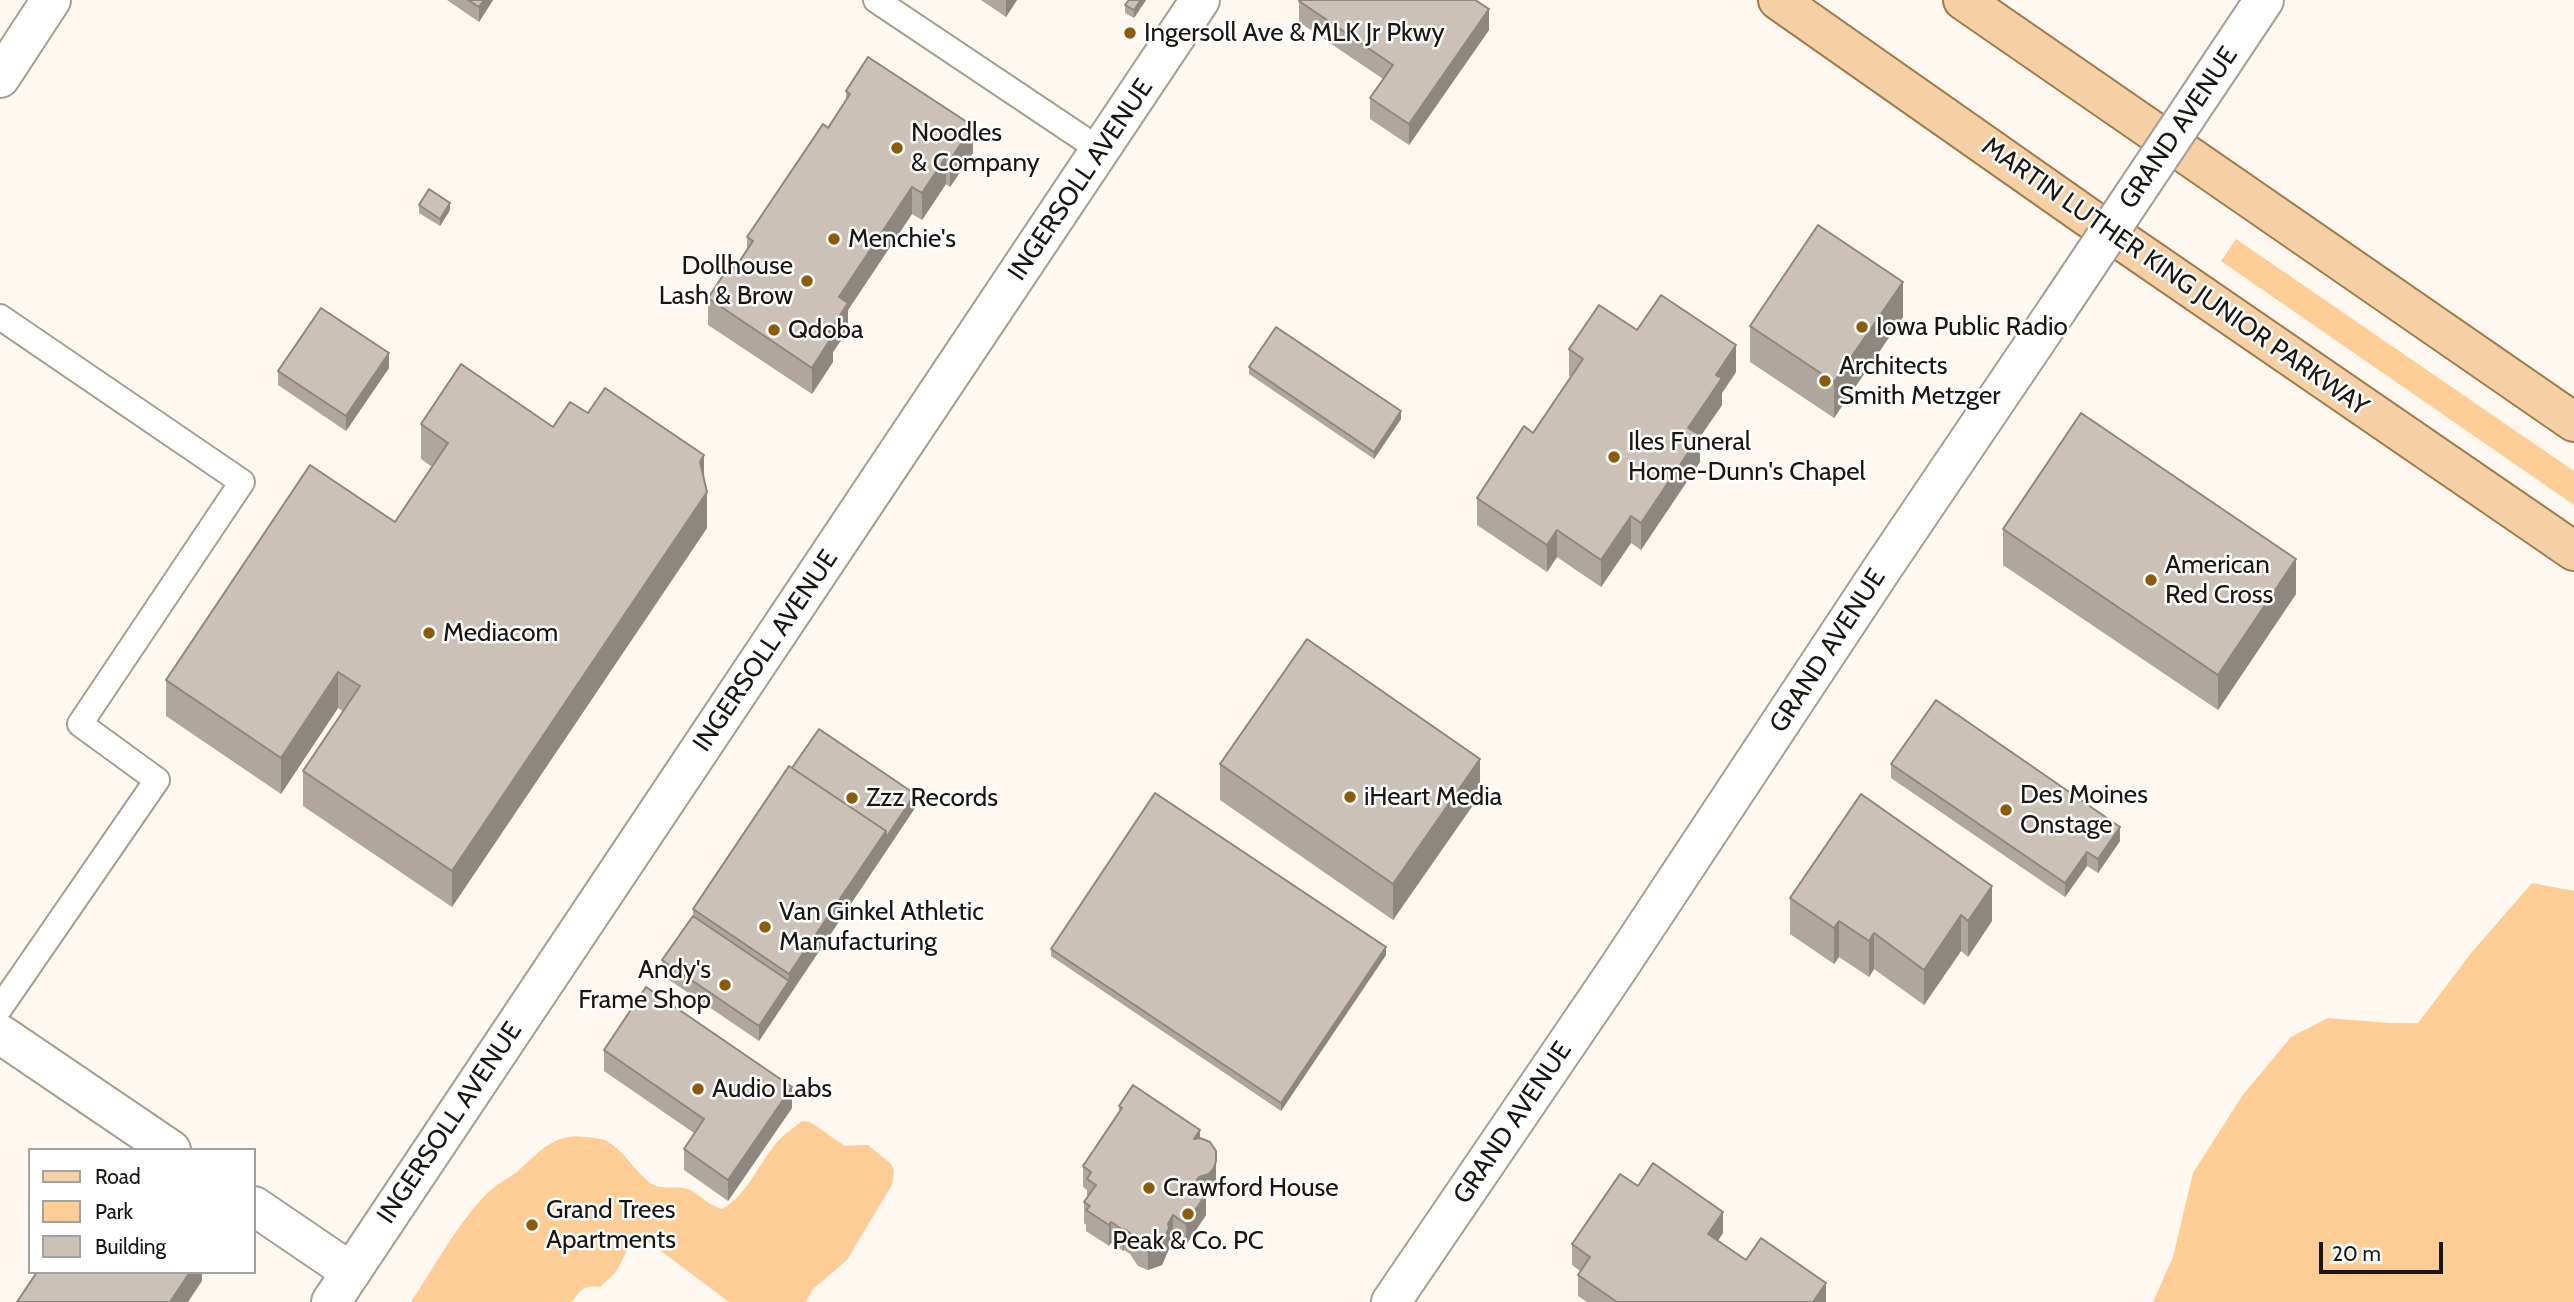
<!DOCTYPE html>
<html>
<head>
<meta charset="utf-8">
<style>
	body { margin:0 }
	#map { position:relative; width:2574px; height:1302px; overflow:hidden; background:#fef8f1; font-family:Cabin,sans-serif }
	canvas { display:block }
	.legend { position:absolute; left:28px; top:1148px; width:228px; height:126px; box-sizing:border-box; background:#fff; border:2px solid #a3a2a0; margin:0; padding:9px 12px; list-style:none; font-size:21px; color:#191612 }
	.legend li { display:flex; align-items:center; gap:14px; height:35px }
	.legend b { width:35px; border:2px solid #a3a2a0 }
	.scale { position:absolute; left:2319px; top:1242px; width:124px; height:32px; box-sizing:border-box; border:4px solid #191612; border-top:0; padding-left:9px; font-size:21px; line-height:24px; white-space:nowrap; color:#191612; -webkit-text-stroke:5px #fff; paint-order:stroke }
</style>
</head>
<body>
<div id="map">
<canvas width="2574" height="1302"></canvas>
<ul class="legend">
<li><b style="height:9px;background:#f4d0a4"></b>Road</li>
<li><b style="height:19px;background:#fdcd95"></b>Park</li>
<li><b style="height:19px;background:#cbc1b6"></b>Building</li>
</ul>
<div class="scale">20 m</div>
</div>
<script>
const context = document.querySelector('canvas').getContext('2d');
context.lineJoin = 'round';
function paint(path, color) { context.fillStyle = color; context.fill(path, 'evenodd'); }
function stroke(path, color, width, dash) { context.strokeStyle = color; context.lineWidth = width; context.lineCap = dash ? 'butt' : 'round'; context.setLineDash(dash || []); context.stroke(path); }
function label(font, color, halo, rows, align = 'center') {
  context.font = font + ' Cabin,sans-serif'; context.lineWidth = 5; context.setLineDash([]); context.textBaseline = 'middle'; context.strokeStyle = halo; context.fillStyle = color; for (const [text, x, y, turn = 0] of rows) {
    context.save(); context.translate(x, y); context.rotate((+turn || 0) * Math.PI / 180); context.textAlign = isNaN(turn) ? turn : align; if (halo) context.strokeText(text, 0, 0); context.fillText(text, 0, 0); context.restore();
  }
}
paint(new Path2D(`
	M 2236,239 L 2574,471 L 2574,505 L 2221,261 Z
	M 2532,883 L 2574,891 L 2574,1302 L 2153,1302 L 2173,1257 L 2193,1173 L 2242,1096 L 2291,1037 L 2328,1018 L 2389,1023 L 2418,1023 L 2472,952 Z
	M 802,1121 L 810,1122 L 845,1146 L 868,1145 L 891,1164 L 894,1170 L 892,1185 L 847,1260 L 813,1289 L 806,1302 L 729,1302 L 653,1245 L 641,1239 L 629,1247 L 616,1272 L 600,1287 C 584,1285 581,1289 572,1302 L 411,1302 C 433,1269 463,1214 492,1189 C 500,1182 510,1178 518,1171 C 539,1152 555,1132 586,1137 C 593,1138 601,1138 607,1141 C 624,1151 634,1170 649,1182 C 662,1192 677,1184 690,1190 C 703,1197 706,1204 722,1209 C 748,1195 760,1160 780,1139 C 787,1132 795,1127 802,1121 Z`), '#fdcd95');
const lane = new Path2D(`
	M 876,0 L 1100,150
	M 0,317 L 242,482 L 80,724 L 157,780 L 0,1008`);
const street = new Path2D(`
	M 0,78 L 51,0
	M 0,1034 L 171,1150
	M 254,1206 L 351,1272`);
const secondary = new Path2D(`
	M 2222,63 L 2264,0
	M 331,1302 L 1200,0
	M 1391,1302 L 1617,970 L 1882,569 L 2057,310`);
const primary = new Path2D(`
	M 1778,0 L 2086,216 L 2574,551
	M 1963,0 L 2574,422`);
stroke(lane, '#a79d93', 28);
stroke(street, '#a79d93', 42);
stroke(secondary, '#a79d93', 42);
stroke(primary, '#a37b4a', 42);
stroke(lane, '#fff', 24);
stroke(street, '#fff', 38);
stroke(secondary, '#fff', 38);
stroke(primary, '#f4d0a4', 38);
const secondaryBridge = new Path2D(`
	M 2057,310 L 2222,63`);
stroke(secondaryBridge, '#a79d93', 42, []);
stroke(secondaryBridge, '#fff', 38);
paint(new Path2D(`
	M 447,0 L 493,0 L 479,22 Z
	M 981,0 L 1017,0 L 1006,17 Z
	M 1129,0 L 1146,0 L 1134,18 L 1125,13 L 1125,5 Z
	M 1299,1 L 1489,30 L 1409,145 L 1370,119 L 1370,98 L 1383,79 L 1299,22 Z
	M 846,91 L 973,153 L 950,187 L 946,184 L 922,220 L 912,214 L 848,310 L 848,330 L 833,352 L 833,362 L 812,394 L 708,325 L 708,298 L 735,268 L 747,249 L 747,237 L 828,128 L 846,101 Z
	M 419,205 L 450,210 L 440,226 L 419,213 Z
	M 1903,317 L 1834,418 L 1750,362 L 1750,326 Z
	M 1637,330 L 1736,372 L 1722,393 L 1722,405 L 1700,437 L 1700,462 L 1641,550 L 1631,543 L 1601,587 L 1557,557 L 1547,572 L 1477,525 L 1477,498 L 1533,433 L 1571,377 L 1569,376 L 1569,349 Z
	M 1249,367 L 1401,419 L 1374,459 L 1249,374 Z
	M 389,368 L 346,431 L 278,385 L 278,371 Z
	M 588,413 L 704,482 L 707,528 L 452,907 L 303,806 L 303,771 L 343,711 L 338,708 L 281,794 L 166,716 L 166,680 L 395,522 L 432,467 L 421,459 L 421,424 L 553,427 Z
	M 2003,529 L 2296,594 L 2218,710 L 2003,565 Z
	M 1220,764 L 1480,795 L 1393,920 L 1220,800 Z
	M 1891,764 L 2120,841 L 2098,873 L 2087,866 L 2065,897 L 1891,778 Z
	M 792,768 L 915,808 L 759,1041 L 662,975 L 662,960 L 693,916 L 693,909 Z
	M 1861,794 L 1992,921 L 1968,957 L 1961,951 L 1924,1005 L 1874,969 L 1869,977 L 1839,957 L 1834,964 L 1790,934 L 1790,898 Z
	M 1051,949 L 1386,955 L 1281,1111 L 1051,956 Z
	M 604,1050 L 792,1108 L 728,1201 L 684,1170 L 684,1149 L 694,1133 L 604,1071 Z
	M 1119,1106 L 1200,1138 L 1216,1182 L 1214,1189 L 1209,1195 L 1206,1196 L 1206,1215 L 1186,1245 L 1173,1236 L 1169,1242 L 1169,1249 L 1162,1265 L 1148,1270 L 1138,1266 L 1130,1254 L 1124,1250 L 1123,1251 L 1111,1243 L 1109,1246 L 1086,1231 L 1086,1225 L 1084,1223 L 1084,1202 L 1087,1198 L 1087,1190 L 1083,1187 L 1083,1166 L 1119,1113 Z
	M 1638,1186 L 1723,1233 L 1718,1241 L 1746,1260 L 1826,1302 L 1587,1302 L 1578,1296 L 1578,1275 L 1580,1271 L 1572,1265 L 1572,1244 Z`), '#afa69d');
paint(new Path2D(`
	M 484,0 L 493,0 L 479,22 L 479,7 Z
	M 1006,0 L 1017,0 L 1006,17 Z
	M 1141,0 L 1146,0 L 1134,18 L 1134,10 Z
	M 1489,9 L 1489,30 L 1409,145 L 1409,124 Z
	M 973,126 L 973,153 L 950,187 L 950,160 Z
	M 946,157 L 946,184 L 922,220 L 922,193 Z
	M 912,187 L 912,214 L 848,310 L 848,330 L 833,352 L 833,362 L 812,394 L 812,368 L 829,332 L 839,297 Z
	M 450,203 L 450,210 L 440,226 L 440,219 Z
	M 1903,282 L 1903,317 L 1834,418 L 1834,382 Z
	M 1736,345 L 1736,372 L 1722,393 L 1722,405 L 1700,437 L 1700,462 L 1641,550 L 1641,523 L 1716,375 Z
	M 389,353 L 389,368 L 346,431 L 346,416 Z
	M 1401,411 L 1401,419 L 1374,459 L 1374,452 Z
	M 704,455 L 704,491 L 700,462 Z
	M 707,492 L 707,528 L 452,907 L 452,871 Z
	M 1631,516 L 1631,543 L 1601,587 L 1601,560 Z
	M 1557,530 L 1557,557 L 1547,572 L 1547,545 Z
	M 2296,559 L 2296,594 L 2218,710 L 2218,675 Z
	M 338,672 L 338,708 L 281,794 L 281,758 Z
	M 1480,759 L 1480,795 L 1393,920 L 1393,884 Z
	M 915,794 L 915,808 L 759,1041 L 759,1026 L 789,981 L 789,974 L 886,831 Z
	M 2120,827 L 2120,841 L 2098,873 L 2098,859 Z
	M 2087,852 L 2087,866 L 2065,897 L 2065,883 Z
	M 1992,886 L 1992,921 L 1968,957 L 1968,921 Z
	M 1961,915 L 1961,951 L 1924,1005 L 1924,970 Z
	M 1839,921 L 1839,957 L 1834,964 L 1834,928 Z
	M 1874,933 L 1874,969 L 1869,977 L 1869,941 Z
	M 1386,947 L 1386,955 L 1281,1111 L 1281,1103 Z
	M 792,1087 L 792,1108 L 728,1201 L 728,1180 Z
	M 1200,1130 L 1200,1151 L 1194,1139 Z
	M 1216,1161 L 1216,1182 L 1214,1189 L 1209,1195 L 1206,1196 L 1206,1215 L 1186,1245 L 1186,1224 L 1193,1186 L 1199,1177 Z
	M 1723,1212 L 1723,1233 L 1708,1255 L 1708,1234 Z
	M 1173,1215 L 1173,1236 L 1169,1242 L 1169,1249 L 1162,1265 L 1148,1270 L 1148,1249 Z
	M 1111,1222 L 1111,1243 L 1109,1246 L 1109,1225 Z
	M 1124,1229 L 1124,1250 L 1123,1251 L 1123,1230 Z
	M 190,1272 L 202,1272 L 202,1281 L 188,1302 L 170,1302 Z
	M 1826,1283 L 1826,1302 L 1813,1302 Z`), '#8e877f');
const building = new Path2D(`
	M 468,0 L 484,0 L 479,7 Z
	M 1129,0 L 1141,0 L 1134,10 L 1125,5 Z
	M 1300,0 L 1475,0 L 1489,9 L 1409,124 L 1370,98 L 1393,65 L 1299,1 Z
	M 868,57 L 973,126 L 950,160 L 946,157 L 922,193 L 912,187 L 839,297 L 848,303 L 829,332 L 833,335 L 812,368 L 708,298 L 730,265 L 735,268 L 753,241 L 747,237 L 823,124 L 828,128 L 850,94 L 846,91 Z
	M 429,189 L 450,203 L 440,219 L 419,205 Z
	M 1818,225 L 1903,282 L 1834,382 L 1750,326 Z
	M 1661,295 L 1736,345 L 1716,375 L 1722,378 L 1688,428 L 1700,435 L 1641,523 L 1631,516 L 1601,560 L 1557,530 L 1547,545 L 1477,498 L 1524,426 L 1533,433 L 1583,359 L 1569,349 L 1599,305 L 1637,330 Z
	M 321,308 L 389,353 L 346,416 L 278,371 Z
	M 1276,327 L 1401,411 L 1374,452 L 1249,367 Z
	M 461,364 L 553,427 L 570,402 L 588,413 L 605,388 L 704,455 L 700,462 L 707,492 L 452,871 L 303,771 L 360,686 L 338,672 L 281,758 L 166,680 L 310,465 L 395,522 L 448,443 L 421,424 Z
	M 2081,413 L 2296,559 L 2218,675 L 2003,529 Z
	M 1307,639 L 1480,759 L 1393,884 L 1220,764 Z
	M 1936,700 L 2120,827 L 2098,859 L 2087,852 L 2065,883 L 1891,764 Z
	M 819,729 L 915,794 L 886,838 L 886,831 L 792,768 Z
	M 789,766 L 886,831 L 789,974 L 693,909 Z
	M 1155,793 L 1386,947 L 1281,1103 L 1051,949 Z
	M 1861,794 L 1992,886 L 1968,921 L 1961,915 L 1924,970 L 1874,933 L 1869,941 L 1839,921 L 1834,928 L 1790,898 Z
	M 693,916 L 789,981 L 759,1026 L 662,960 Z
	M 646,987 L 792,1087 L 728,1180 L 684,1149 L 704,1119 L 604,1050 Z
	M 1133,1085 L 1200,1130 L 1194,1139 L 1200,1138 L 1210,1142 L 1216,1151 L 1216,1161 L 1214,1168 L 1209,1174 L 1199,1177 L 1193,1186 L 1206,1194 L 1186,1224 L 1173,1215 L 1168,1224 L 1169,1228 L 1162,1244 L 1148,1249 L 1138,1245 L 1130,1233 L 1124,1229 L 1123,1230 L 1111,1222 L 1109,1225 L 1086,1210 L 1090,1206 L 1084,1202 L 1096,1185 L 1087,1179 L 1091,1172 L 1083,1166 L 1122,1108 L 1119,1106 Z
	M 1653,1163 L 1723,1212 L 1708,1234 L 1746,1260 L 1761,1238 L 1826,1283 L 1813,1302 L 1617,1302 L 1578,1275 L 1590,1257 L 1572,1244 L 1620,1174 L 1638,1186 Z
	M 37,1272 L 190,1272 L 170,1302 L 17,1302 Z`);
paint(building, '#cbc1b6');
stroke(building, '#8e877f', 2);
for (const [x, y, r, color] of [
	[1130,33,7,"#8e5b09"],
	[897,148,7,"#8e5b09"],
	[834,239,7,"#8e5b09"],
	[807,281,7,"#8e5b09"],
	[1862,327,7,"#8e5b09"],
	[774,330,7,"#8e5b09"],
	[1825,381,7,"#8e5b09"],
	[1614,457,7,"#8e5b09"],
	[2151,580,7,"#8e5b09"],
	[429,633,7,"#8e5b09"],
	[1350,797,7,"#8e5b09"],
	[852,798,7,"#8e5b09"],
	[2006,810,7,"#8e5b09"],
	[765,927,7,"#8e5b09"],
	[725,985,7,"#8e5b09"],
	[698,1089,7,"#8e5b09"],
	[1149,1188,7,"#8e5b09"],
	[1188,1214,7,"#8e5b09"],
	[532,1225,7,"#8e5b09"]
]) { const dot = new Path2D(); dot.arc(x, y, r, 0, 2 * Math.PI); context.fillStyle = color; context.fill(dot); stroke(dot, '#fff', 2.5); }
label('26px', '#191612', '#fff', [
	["Ingersoll Ave & MLK Jr Pkwy",1144,33],
	["Noodles",911,133],
	["& Company",911,163],
	["Menchie's",848,239],
	["Dollhouse",793,266,"right"],
	["Lash & Brow",793,296,"right"],
	["Iowa Public Radio",1876,327],
	["Qdoba",788,330],
	["Architects",1839,366],
	["Smith Metzger",1839,396],
	["Iles Funeral",1628,442],
	["Home-Dunn's Chapel",1628,472],
	["American",2165,565],
	["Red Cross",2165,595],
	["Mediacom",443,633],
	["Des Moines",2020,795],
	["Onstage",2020,825],
	["iHeart Media",1364,797],
	["Zzz Records",866,798],
	["Van Ginkel Athletic",779,912],
	["Manufacturing",779,942],
	["Andy's",711,970,"right"],
	["Frame Shop",711,1000,"right"],
	["Audio Labs",712,1089],
	["Crawford House",1163,1188],
	["Grand Trees",546,1210],
	["Apartments",546,1240],
	["Peak & Co. PC",1188,1241,"center"]
], 'left');
label('26px', '#191612', '#fff', [
	["GRAND AVENUE",2179,128,-56],
	["INGERSOLL AVENUE",1081,180,-56],
	["MARTIN LUTHER KING JUNIOR PARKWAY",2175,277,35],
	["INGERSOLL AVENUE",766,651,-56],
	["GRAND AVENUE",1828,651,-57],
	["INGERSOLL AVENUE",450,1123,-56],
	["GRAND AVENUE",1513,1123,-56]
]);
</script>
</body>
</html>
